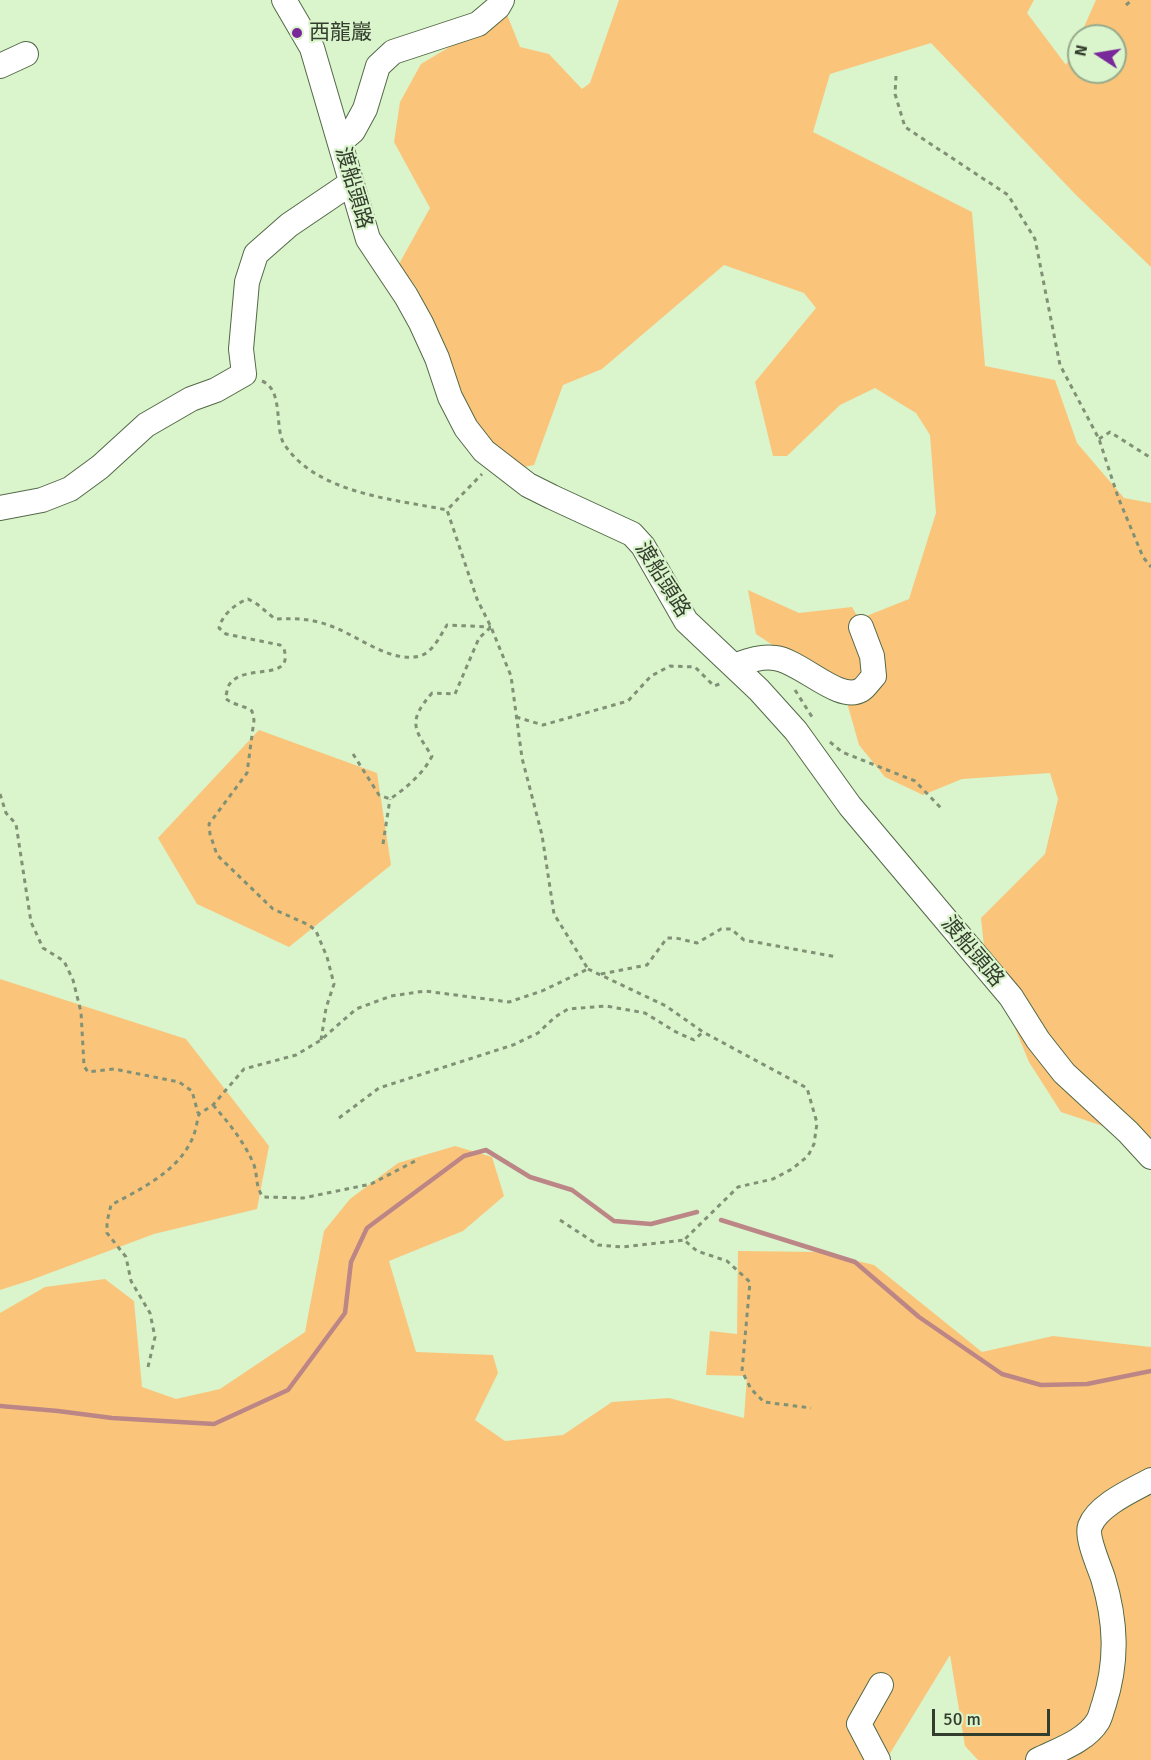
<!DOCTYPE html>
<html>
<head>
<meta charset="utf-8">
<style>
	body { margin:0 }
	#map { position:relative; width:1151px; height:1760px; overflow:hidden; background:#daf4cc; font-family:Signika,sans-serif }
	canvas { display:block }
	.north { position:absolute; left:1067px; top:24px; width:60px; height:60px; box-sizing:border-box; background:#daf4cc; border:2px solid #97ab8c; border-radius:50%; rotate:282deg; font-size:16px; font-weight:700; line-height:24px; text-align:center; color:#333d2d }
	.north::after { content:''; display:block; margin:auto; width:21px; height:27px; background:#792899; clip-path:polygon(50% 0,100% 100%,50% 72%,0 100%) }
	.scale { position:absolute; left:932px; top:1709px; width:118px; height:27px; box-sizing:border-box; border:3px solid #333d2d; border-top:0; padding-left:8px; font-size:18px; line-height:21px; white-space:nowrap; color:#333d2d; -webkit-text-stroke:4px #daf4cc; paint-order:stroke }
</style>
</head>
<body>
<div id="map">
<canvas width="1151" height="1760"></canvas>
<div class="north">N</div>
<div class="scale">50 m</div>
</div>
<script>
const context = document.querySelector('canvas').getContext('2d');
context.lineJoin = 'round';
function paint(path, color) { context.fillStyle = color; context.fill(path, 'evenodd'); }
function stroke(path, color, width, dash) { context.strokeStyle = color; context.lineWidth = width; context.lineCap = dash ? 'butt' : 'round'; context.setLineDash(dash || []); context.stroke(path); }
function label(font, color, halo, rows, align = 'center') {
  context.font = font + ' Signika,"Noto Sans TC",sans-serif'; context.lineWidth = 4.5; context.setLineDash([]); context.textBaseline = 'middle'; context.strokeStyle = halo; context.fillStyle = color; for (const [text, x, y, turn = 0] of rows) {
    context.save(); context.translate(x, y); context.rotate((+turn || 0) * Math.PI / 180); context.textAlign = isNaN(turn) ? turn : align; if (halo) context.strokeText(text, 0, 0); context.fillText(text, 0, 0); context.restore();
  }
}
paint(new Path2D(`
	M 619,0 L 1034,0 L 1027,13 L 1066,65 L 1079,37 L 1079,72 L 1115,72 L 1115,36 L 1080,36 L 1096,0 L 1151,0 L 1151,267 L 1076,195 L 931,43 L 830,74 L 813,132 L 972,212 L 985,366 L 1055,380 L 1077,443 L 1124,498 L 1151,503 L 1151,1163 L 1130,1135 L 1061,1112 L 1029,1062 L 985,956 L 981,918 L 1045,854 L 1058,799 L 1050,773 L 962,779 L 923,795 L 885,777 L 859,745 L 844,692 L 756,634 L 748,590 L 799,613 L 852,607 L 859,619 L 909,599 L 936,513 L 930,435 L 916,413 L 875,388 L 840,405 L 787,456 L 773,456 L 755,382 L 816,308 L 804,293 L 724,265 L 602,369 L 563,385 L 534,465 L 514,469 L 460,412 L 417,289 L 399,264 L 430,208 L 394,142 L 400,102 L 421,64 L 483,27 L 504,7 L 520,47 L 549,54 L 582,89 L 590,83 Z
	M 259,730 L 377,773 L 391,865 L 289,947 L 197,904 L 158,838 Z
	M 0,979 L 186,1039 L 269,1146 L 257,1209 L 154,1234 L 31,1280 L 0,1290 Z
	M 455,1146 L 492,1157 L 504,1196 L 463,1231 L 389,1261 L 416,1352 L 493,1355 L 498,1373 L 475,1420 L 505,1441 L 563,1435 L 612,1402 L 669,1398 L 744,1418 L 747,1376 L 706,1375 L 710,1331 L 737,1334 L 738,1251 L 820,1252 L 874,1265 L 982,1352 L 1053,1336 L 1151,1347 L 1151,1760 L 978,1760 L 965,1746 L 950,1655 L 886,1760 L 0,1760 L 0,1313 L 45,1287 L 105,1279 L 134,1301 L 142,1387 L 176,1399 L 220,1389 L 305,1332 L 324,1231 L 350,1199 L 398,1163 Z`), '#fac57a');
stroke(new Path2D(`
	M 721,1220 L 855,1262 L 919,1317 L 1002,1374 L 1041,1385 L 1087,1384 L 1151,1371
	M 0,1406 L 58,1411 L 112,1418 L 214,1424 L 288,1390 L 345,1313 L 351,1262 L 367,1228 L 464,1156 L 486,1150 L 530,1177 L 572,1190 L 614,1221 L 651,1224 L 697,1212`), '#bc8686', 4.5);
const minor = new Path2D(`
	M 284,0 L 312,48 L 368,239 L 406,296 L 421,323 L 437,358 L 450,397 L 466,428 L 484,451 L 528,485 L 552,497 L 632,534 L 643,546 L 686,621 L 759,690 L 796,731 L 850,806 L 1011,997 L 1038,1040 L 1064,1073 L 1128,1132 L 1151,1157
	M 0,66 L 26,54
	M 340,142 L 353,131 L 365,109 L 378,66 L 393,52 L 478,24 L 498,7 L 502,0
	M 0,508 L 42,500 L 70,489 L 100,467 L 146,425 L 191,399 L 216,390 L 244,374 L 241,349 L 247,282 L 256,254 L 289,225 L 351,183
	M 734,666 C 748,661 760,656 775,658 C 801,661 839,703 861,690 C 866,687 870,680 874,676 L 872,656 L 861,627
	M 878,1760 L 859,1724 L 881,1685
	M 1038,1760 C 1058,1750 1086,1741 1098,1721 C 1101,1716 1102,1709 1104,1704 C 1118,1661 1116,1621 1103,1578 C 1099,1566 1086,1537 1090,1526 C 1098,1505 1133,1490 1151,1480`);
stroke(minor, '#536947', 26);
stroke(new Path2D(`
	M 1126,5 L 1132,0
	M 896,76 L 895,94 L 905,127 L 1008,195 L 1035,239 L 1060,365 L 1099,439 L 1118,497 L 1143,557 L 1151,567
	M 262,381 C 284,390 274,427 284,444 C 317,494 394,499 447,510
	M 1099,439 L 1110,432 L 1151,458
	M 795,690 L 814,720
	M 516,717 L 543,725 L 628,701 L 651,676 L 670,666 L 695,667 L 714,686 L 722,683
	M 830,742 L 842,752 L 915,781 L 941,808
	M 353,754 L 379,795 L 390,799 C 406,788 423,774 432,756 C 413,728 408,721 432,693 L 455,694 L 479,638 L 491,627
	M 0,794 L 6,813 L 16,824 L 31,922 L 43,948 L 64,961 L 73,980 L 81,1012 L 84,1066 L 88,1072 L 114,1069 L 179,1082 L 192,1091 L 198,1113
	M 383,844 L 390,799
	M 588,969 L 666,1006 L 703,1032 L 807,1088 L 817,1123 L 814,1144 L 808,1156 L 792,1169 L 773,1179 L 738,1187 L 684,1240 L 697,1251 L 727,1261 L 750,1282 L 742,1371 L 751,1389 L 764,1402 L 811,1408
	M 601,974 L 647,965 L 667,938 L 676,938 L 697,943 L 721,929 L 731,929 L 744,940 L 837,957
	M 321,1040 L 326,1008 L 334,984 L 327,957 L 316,931 L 309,925 L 273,909 L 217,855 L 210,834 L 209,824 L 247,773 L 254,720 L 252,711 C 243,705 233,705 225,698 C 227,694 227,688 229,685 C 244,662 294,683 284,649 L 280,645 L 226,634 L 219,628 C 222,615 236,603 248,599 L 257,604 L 275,619 C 298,618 316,619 338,629 C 362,639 392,663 420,656 C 433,652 440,636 447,625 L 491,627
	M 213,1105 C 229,1123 245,1143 254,1165 C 258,1177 255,1186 263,1197 L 303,1198 L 371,1184 L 419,1159
	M 339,1118 L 379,1088 L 513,1045 L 538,1033 L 555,1017 L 568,1009 L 606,1006 L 645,1013 L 676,1032 L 694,1040 L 703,1032
	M 560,1220 L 598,1245 L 622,1247 L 684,1240
	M 148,1367 L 155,1337 L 150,1313 L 131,1281 L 126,1257 L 107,1233 L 107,1222 L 111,1205 C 141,1189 179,1171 193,1137 C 196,1130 197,1121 199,1114 L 213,1105 L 244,1069 L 296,1055 L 321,1040 L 356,1009 L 391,996 L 425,991 L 509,1002 L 542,991 L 588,969 L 554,914 L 542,835 L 522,758 L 511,676 L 491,627 L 477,599 L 447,510 L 482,474`), '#809176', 3, [4.5, 4.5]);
stroke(minor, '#fff', 24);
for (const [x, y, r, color] of [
	[297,33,6,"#792899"]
]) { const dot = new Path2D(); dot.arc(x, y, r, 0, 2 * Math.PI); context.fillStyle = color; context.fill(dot); stroke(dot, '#daf4cc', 2); }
label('21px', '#333d2d', '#daf4cc', [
	["西龍巖",309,33]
], 'left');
label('21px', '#333d2d', '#daf4cc', [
	["渡船頭路",353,188,74],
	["渡船頭路",662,580,58],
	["渡船頭路",972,952,50]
]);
</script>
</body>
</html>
